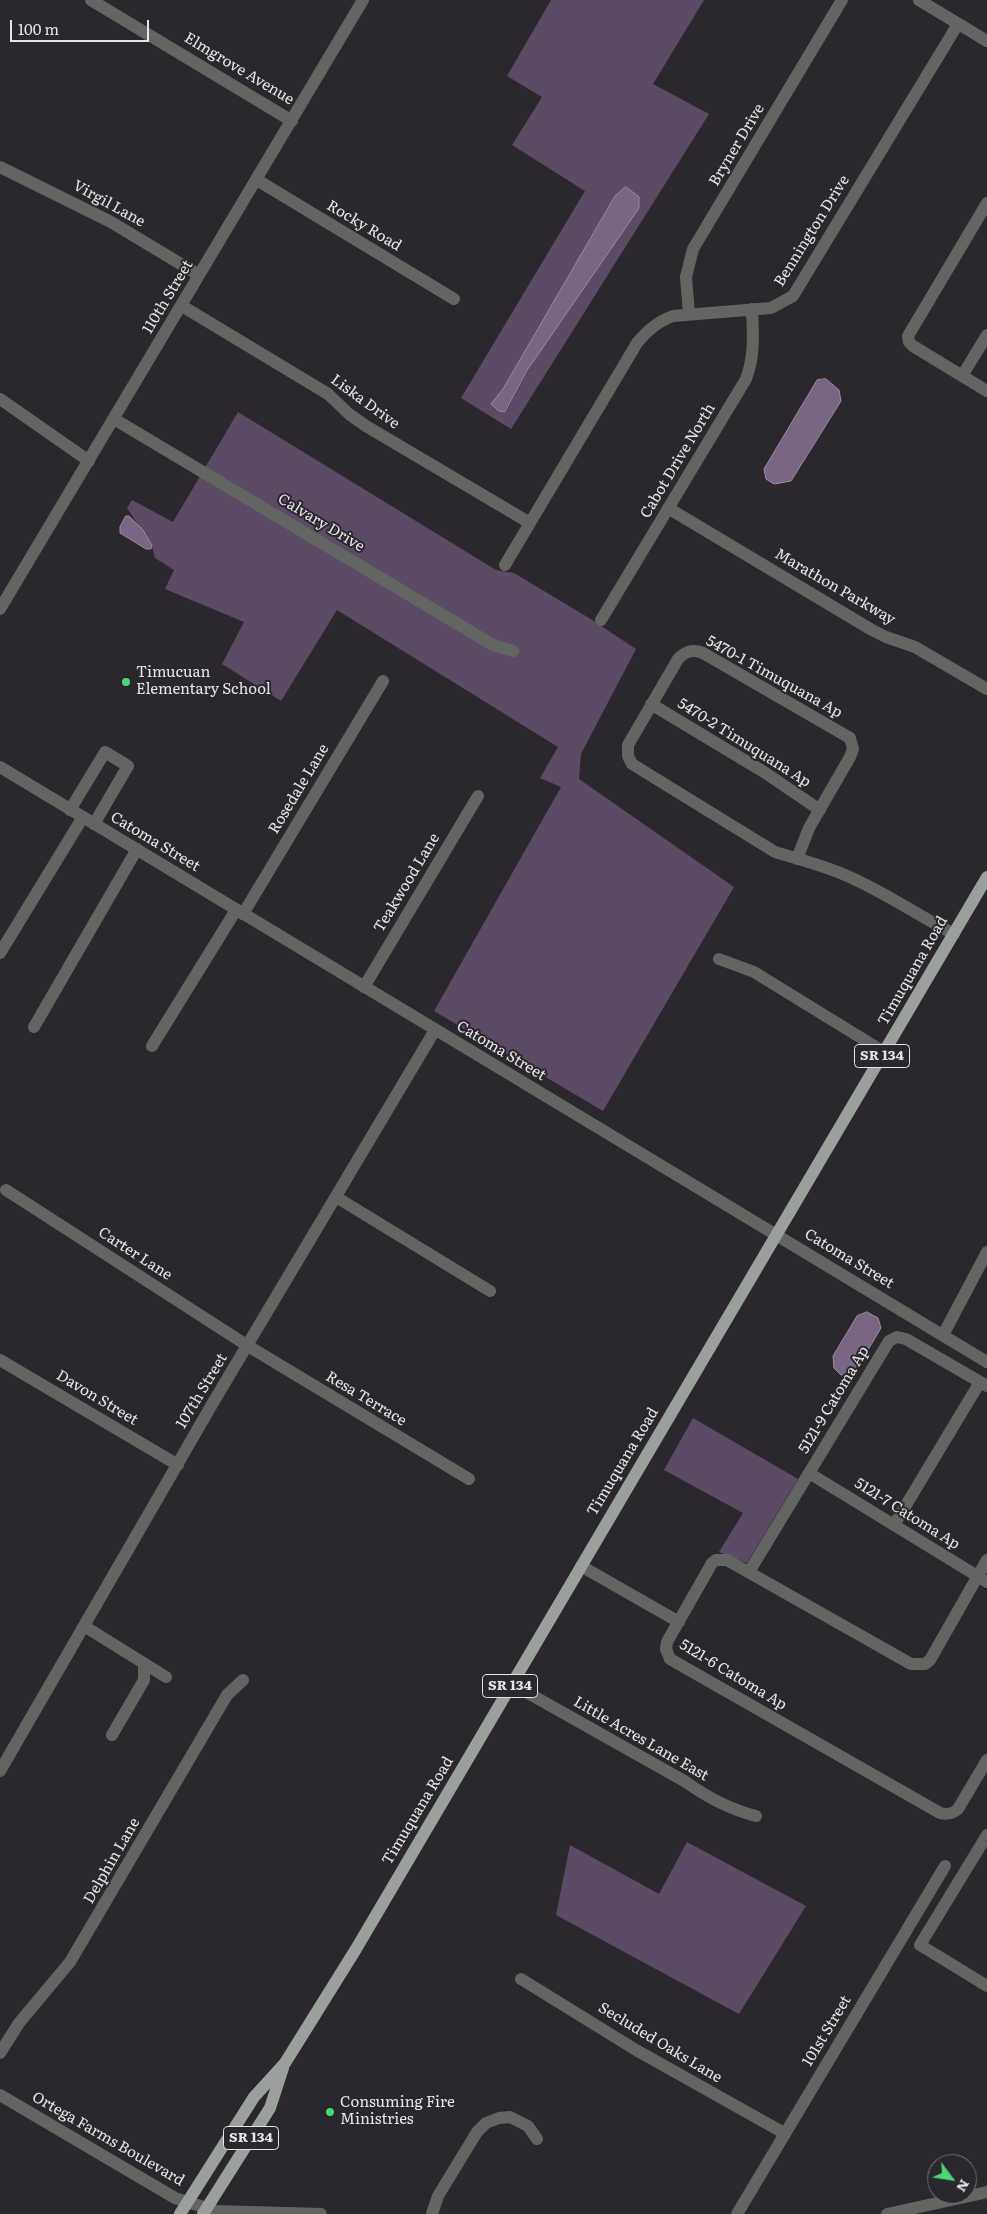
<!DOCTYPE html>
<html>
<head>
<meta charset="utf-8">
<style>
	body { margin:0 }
	#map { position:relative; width:987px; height:2214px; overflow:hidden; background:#2a282c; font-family:Literata,serif }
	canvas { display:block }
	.north { position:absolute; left:927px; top:2154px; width:50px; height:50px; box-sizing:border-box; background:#2a282c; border:1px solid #767477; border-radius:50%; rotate:121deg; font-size:14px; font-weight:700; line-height:20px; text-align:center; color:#e7e5e8 }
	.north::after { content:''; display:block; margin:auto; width:18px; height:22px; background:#4cd676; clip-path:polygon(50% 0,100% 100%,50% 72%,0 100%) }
	.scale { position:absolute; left:10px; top:20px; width:139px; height:22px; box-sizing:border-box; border:2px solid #e7e5e8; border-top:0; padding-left:6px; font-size:15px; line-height:18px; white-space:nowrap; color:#e7e5e8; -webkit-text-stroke:4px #2a282c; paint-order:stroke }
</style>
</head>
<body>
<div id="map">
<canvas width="987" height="2214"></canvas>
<div class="north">N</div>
<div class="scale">100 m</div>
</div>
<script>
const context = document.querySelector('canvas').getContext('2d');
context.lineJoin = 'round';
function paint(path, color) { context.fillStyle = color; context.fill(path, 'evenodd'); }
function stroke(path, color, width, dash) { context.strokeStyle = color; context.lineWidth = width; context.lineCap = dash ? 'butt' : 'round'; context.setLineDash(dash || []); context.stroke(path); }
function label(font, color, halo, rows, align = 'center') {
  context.font = font + ' Literata,serif'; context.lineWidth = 4; context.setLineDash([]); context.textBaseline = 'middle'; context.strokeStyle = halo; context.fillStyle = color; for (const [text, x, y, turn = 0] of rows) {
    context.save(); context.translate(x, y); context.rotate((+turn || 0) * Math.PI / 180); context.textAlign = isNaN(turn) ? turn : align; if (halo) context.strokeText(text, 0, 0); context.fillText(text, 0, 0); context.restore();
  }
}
paint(new Path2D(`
	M 551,0 L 704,0 L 653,84 L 709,114 L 511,429 L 461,398 L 585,191 L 512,145 L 542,97 L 507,76 ZM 626,187 L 506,412 L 492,404 L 503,389 L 615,196 Z
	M 238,412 L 496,570 L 514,573 L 589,618 L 636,649 L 581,754 L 579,779 L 734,887 L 603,1111 L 434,1011 L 561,787 L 540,778 L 558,747 L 337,610 L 281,701 L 222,664 L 244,622 L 165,589 L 174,570 L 155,558 L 152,546 L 127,508 L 132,500 L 173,522 Z
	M 693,1418 L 798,1479 L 747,1563 L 719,1552 L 743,1513 L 664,1470 Z
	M 687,1842 L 806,1906 L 739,2014 L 556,1915 L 570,1845 L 659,1894 Z`), '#5c4b65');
const water = new Path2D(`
	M 626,187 L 639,197 L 639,208 L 528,369 L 505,412 L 499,411 L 491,404 L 503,389 L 615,196 Z
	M 826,379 L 839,390 L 841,401 L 791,481 L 774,484 L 766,479 L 764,469 L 817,380 Z
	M 126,516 L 129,516 L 143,530 L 152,546 L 151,549 L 146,549 L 120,533 L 120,527 Z
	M 867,1312 L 878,1318 L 881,1328 L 856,1370 L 849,1374 L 841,1375 L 834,1368 L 833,1356 L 857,1316 Z`);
paint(water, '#786682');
stroke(water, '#998ca1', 1);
stroke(new Path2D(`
	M 91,0 L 292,121
	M 919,0 L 987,41
	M 0,167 L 111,222 L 199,275
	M 257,180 L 454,299
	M 987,203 L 908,336 L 909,342 L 913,346 L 987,391
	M 182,306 L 328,394 L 349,414 L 366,426 L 530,523
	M 689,314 L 686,277 L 693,249 L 842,0
	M 962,376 L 987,335
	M 0,399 L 89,461
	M 114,419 L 493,645 L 513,651
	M 668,508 L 872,630 L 886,637 L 915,647 L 987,689
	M 505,565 L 637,343 C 648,330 657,322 673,316 L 771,308 L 793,296 L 958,24
	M 0,609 L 363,0
	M 601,620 L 746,379 C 755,355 753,334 752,309
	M 651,704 L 764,772 L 820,810
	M 0,767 L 987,1362
	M 70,810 L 105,752 L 128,766 L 94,824
	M 797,859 L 809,828 L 850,757 L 853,749 L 850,738 L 703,653 C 692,649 686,651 678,659 L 628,745 L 628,756 L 632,764 L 775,852 C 798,859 822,865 845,875 C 883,891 917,915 954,934
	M 243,914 L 383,681
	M 0,953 L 83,817
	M 719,959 L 754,972 L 884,1052
	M 364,987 L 478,796
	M 34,1027 L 137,849
	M 152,1046 L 236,910
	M 6,1190 L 248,1346 L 469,1479
	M 336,1197 L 490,1291
	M 943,1335 L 987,1252
	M 0,1360 L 178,1465
	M 809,1473 L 987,1582
	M 894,1525 L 980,1382
	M 987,1560 L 930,1660 L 925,1664 L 911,1664 L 727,1560 L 716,1560 L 712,1563 L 667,1642 L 666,1649 L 670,1659 L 940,1813 C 947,1815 952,1814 958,1809 L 987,1760
	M 581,1566 L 679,1622
	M 749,1572 L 889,1341 L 897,1337 L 906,1339 L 987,1386
	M 84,1626 L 166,1677
	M 512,1684 L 686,1782 C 708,1798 729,1809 756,1816
	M 112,1735 L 144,1680 L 144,1664
	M 0,1771 L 214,1401 L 435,1030
	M 987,1835 L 920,1945 L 987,1986
	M 521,1979 L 636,2050 L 784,2133
	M 0,2053 L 19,2023 L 70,1962 L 227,1695 L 243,1680
	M 0,2095 L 175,2198 L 216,2211 L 321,2214
	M 432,2214 L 438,2196 L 477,2132 L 486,2123 L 499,2118 L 510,2117 L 528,2126 L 537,2139
	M 737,2214 L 945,1866
	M 887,2214 L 987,2192`), '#636563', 12);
stroke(new Path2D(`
	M 180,2214 L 254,2097 L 285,2063 L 356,1949 L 987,877
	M 203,2214 L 270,2108 L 283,2068`), '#9ca09d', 12);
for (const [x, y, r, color] of [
	[126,682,5,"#4cd676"],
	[330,2112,5,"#4cd676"]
]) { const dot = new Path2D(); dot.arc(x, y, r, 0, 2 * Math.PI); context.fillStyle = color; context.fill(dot); stroke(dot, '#2a282c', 2); }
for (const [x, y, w] of [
	[882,1056,55],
	[510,1686,55],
	[251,2138,55]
]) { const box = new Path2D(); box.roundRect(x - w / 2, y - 11.5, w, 23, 4); context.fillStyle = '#2a282c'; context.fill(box); stroke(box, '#e7e5e8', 1); }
label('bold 14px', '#e7e5e8', null, [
	["SR 134",882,1056],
	["SR 134",510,1686],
	["SR 134",251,2138]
]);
label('15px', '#e7e5e8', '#2a282c', [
	["Elmgrove Avenue",239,69,31],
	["Bryner Drive",737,145,-59],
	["Virgil Lane",109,204,29],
	["Rocky Road",364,226,31],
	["Bennington Drive",812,231,-58],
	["110th Street",168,297,-59],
	["Liska Drive",365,402,36],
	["Cabot Drive North",678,461,-59],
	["Calvary Drive",321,523,31],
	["Marathon Parkway",835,587,30],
	["5470-1 Timuquana Ap",774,677,29],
	["5470-2 Timuquana Ap",744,743,32],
	["Rosedale Lane",299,789,-59],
	["Catoma Street",155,842,31],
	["Teakwood Lane",407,883,-59],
	["Timuquana Road",913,971,-60],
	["Catoma Street",501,1051,31],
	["Carter Lane",135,1254,33],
	["Catoma Street",849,1259,31],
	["107th Street",202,1391,-59],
	["Davon Street",97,1398,31],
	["Resa Terrace",366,1399,31],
	["5121-9 Catoma Ap",834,1400,-59],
	["Timuquana Road",623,1462,-59],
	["5121-7 Catoma Ap",907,1514,32],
	["5121-6 Catoma Ap",733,1675,31],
	["Little Acres Lane East",641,1739,30],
	["Timuquana Road",418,1811,-59],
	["Delphin Lane",112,1861,-60],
	["101st Street",827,2031,-59],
	["Secluded Oaks Lane",660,2043,31],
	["Ortega Farms Boulevard",108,2139,30]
]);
label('15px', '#e7e5e8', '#2a282c', [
	["Timucuan",136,673],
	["Elementary School",136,690],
	["Consuming Fire",340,2103],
	["Ministries",340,2120]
], 'left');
</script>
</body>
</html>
